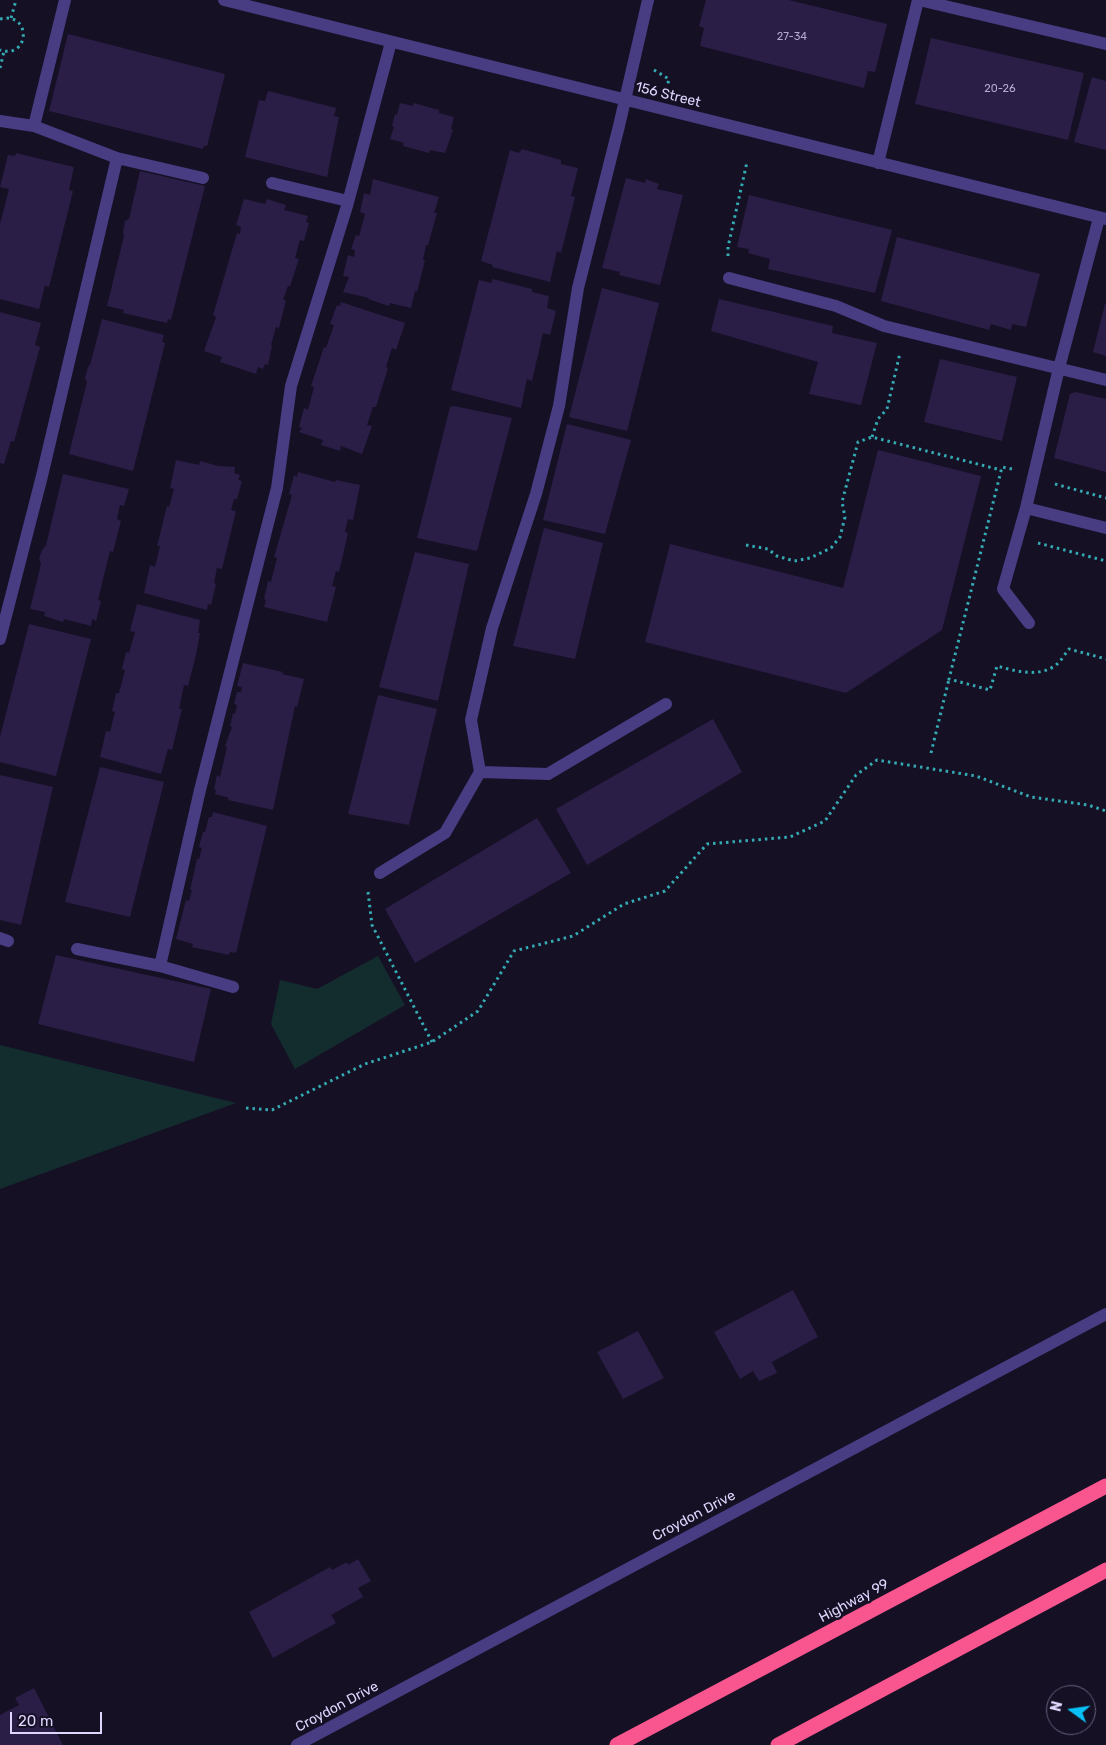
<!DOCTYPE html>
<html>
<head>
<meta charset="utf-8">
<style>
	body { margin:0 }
	#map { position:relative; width:1106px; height:1745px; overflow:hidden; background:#161025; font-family:Rubik,sans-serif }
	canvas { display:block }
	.north { position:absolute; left:1046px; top:1685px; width:50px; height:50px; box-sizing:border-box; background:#161025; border:1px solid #665f7c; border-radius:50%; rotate:284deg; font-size:14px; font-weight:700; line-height:20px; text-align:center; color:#dfd6fe }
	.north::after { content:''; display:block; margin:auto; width:18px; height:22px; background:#09c0f6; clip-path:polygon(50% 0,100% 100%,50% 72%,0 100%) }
	.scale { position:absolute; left:10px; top:1712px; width:92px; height:22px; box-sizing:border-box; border:2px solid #dfd6fe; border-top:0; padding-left:6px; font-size:15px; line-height:18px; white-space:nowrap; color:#dfd6fe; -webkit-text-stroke:4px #161025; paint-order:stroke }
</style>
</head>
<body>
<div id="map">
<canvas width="1106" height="1745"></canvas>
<div class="north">N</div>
<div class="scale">20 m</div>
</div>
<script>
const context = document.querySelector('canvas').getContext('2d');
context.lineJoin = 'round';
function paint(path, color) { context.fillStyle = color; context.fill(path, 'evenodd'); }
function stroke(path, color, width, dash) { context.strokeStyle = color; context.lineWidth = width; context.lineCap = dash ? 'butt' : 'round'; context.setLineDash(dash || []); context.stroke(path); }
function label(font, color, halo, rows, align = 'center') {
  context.font = font + ' Rubik,sans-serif'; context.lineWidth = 5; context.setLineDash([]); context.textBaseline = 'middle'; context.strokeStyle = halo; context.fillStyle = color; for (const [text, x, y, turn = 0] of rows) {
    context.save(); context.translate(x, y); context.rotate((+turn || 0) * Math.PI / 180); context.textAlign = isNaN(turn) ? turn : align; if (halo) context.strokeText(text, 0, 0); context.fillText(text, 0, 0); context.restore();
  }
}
paint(new Path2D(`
	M 378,956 L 405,1005 L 295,1069 L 271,1024 L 280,980 L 317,989 Z
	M 0,1045 L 236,1103 L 0,1189 Z`), '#132d2f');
paint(new Path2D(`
	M 706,0 L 789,0 L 887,24 L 875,72 L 868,71 L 864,88 L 700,46 L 704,28 L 699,26 Z
	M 68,34 L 225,74 L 207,146 L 204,146 L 203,149 L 49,111 Z
	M 931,38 L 1084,73 L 1068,140 L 915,104 Z
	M 1092,77 L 1106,81 L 1106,150 L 1074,142 Z
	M 268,91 L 336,108 L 334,116 L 339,117 L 327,177 L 245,157 L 259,100 L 265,101 Z
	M 400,103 L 413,106 L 414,103 L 439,110 L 439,113 L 454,117 L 451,129 L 453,130 L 445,153 L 430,150 L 429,153 L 403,146 L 404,143 L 390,139 L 394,127 L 392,126 L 395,114 L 397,115 Z
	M 522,149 L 561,160 L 561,164 L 578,168 L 571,196 L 575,197 L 561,253 L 557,251 L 550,282 L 492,267 L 493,265 L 481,261 L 510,150 L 519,153 Z
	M 16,153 L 74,167 L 69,190 L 73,191 L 49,287 L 45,286 L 39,309 L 0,299 L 0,224 L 9,189 L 0,187 L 8,155 L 15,156 Z
	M 140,171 L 205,186 L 171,320 L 168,319 L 167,323 L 123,313 L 124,310 L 107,306 L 124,236 L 123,232 L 125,221 L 129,219 Z
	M 626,178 L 645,183 L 646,179 L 659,184 L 657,189 L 683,195 L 660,285 L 619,275 L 620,272 L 602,268 Z
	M 373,179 L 439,197 L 434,213 L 437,213 L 428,245 L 426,245 L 423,260 L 425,260 L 417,292 L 415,291 L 411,308 L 390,303 L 389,306 L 368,299 L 369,298 L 343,292 L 349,277 L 343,276 L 348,255 L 354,257 L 355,250 L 351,249 L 356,235 L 359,236 L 365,214 L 360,212 L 364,193 L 370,195 Z
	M 749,195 L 892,230 L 875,293 L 768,269 L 770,259 L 748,253 L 749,249 L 737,247 Z
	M 244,199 L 265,204 L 267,199 L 286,205 L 284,210 L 308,216 L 306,222 L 309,223 L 304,241 L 300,240 L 295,258 L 299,259 L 290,286 L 288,286 L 283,300 L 286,300 L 279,328 L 276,327 L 271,345 L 272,346 L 268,365 L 265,364 L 263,369 L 258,367 L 256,374 L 220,362 L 222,357 L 204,351 L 216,317 L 213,315 L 237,233 L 240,234 L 241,227 L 236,225 Z
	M 897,237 L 1040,274 L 1026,327 L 1012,324 L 1011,330 L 991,324 L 989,330 L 881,301 Z
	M 492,279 L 532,289 L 532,292 L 549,296 L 547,308 L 556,311 L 550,335 L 543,333 L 532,381 L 527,379 L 521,408 L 451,390 L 479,280 L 492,283 Z
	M 602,288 L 659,303 L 627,431 L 569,417 Z
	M 719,299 L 833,326 L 832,333 L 877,343 L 861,405 L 809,394 L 818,362 L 711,331 Z
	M 341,302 L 405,323 L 396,350 L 392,348 L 386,367 L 388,368 L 376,407 L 373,407 L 367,425 L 372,426 L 362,454 L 341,446 L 340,451 L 321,445 L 323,440 L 299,432 L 302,428 L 299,427 L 304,408 L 308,410 L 314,387 L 311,386 L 324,347 L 326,348 L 334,325 L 330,324 L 337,305 L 340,306 Z
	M 1105,304 L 1106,304 L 1106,356 L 1093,352 Z
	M 0,312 L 41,323 L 35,345 L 40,347 L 14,442 L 11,441 L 4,464 L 0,463 Z
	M 102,319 L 164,335 L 162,342 L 165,343 L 133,471 L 69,454 L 87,382 L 85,378 L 88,367 L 90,365 Z
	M 940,359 L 1017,377 L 1002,441 L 924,422 Z
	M 1076,392 L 1106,399 L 1106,472 L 1054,458 L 1070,394 Z
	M 454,406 L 512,418 L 477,551 L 417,538 L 450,407 Z
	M 567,424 L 631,440 L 605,534 L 543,520 Z
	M 878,450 L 981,476 L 942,630 L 846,693 L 645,642 L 670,544 L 843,588 Z
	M 176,460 L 199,465 L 200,461 L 218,466 L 235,467 L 234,473 L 240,475 L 238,480 L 242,481 L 237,499 L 234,499 L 231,510 L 236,511 L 222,569 L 217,568 L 214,583 L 216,584 L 211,605 L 208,604 L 207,610 L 144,593 L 150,565 L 155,567 L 160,546 L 157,546 L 167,506 L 169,507 L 174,489 L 170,488 Z
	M 298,472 L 335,482 L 336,480 L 360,485 L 353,520 L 348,519 L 345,532 L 348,533 L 339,572 L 336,571 L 332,586 L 336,587 L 327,622 L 264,607 L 266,600 L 264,599 L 268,581 L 271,582 L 277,558 L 274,557 L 292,495 L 289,494 L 294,475 L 297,477 Z
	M 63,474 L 129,489 L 124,506 L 120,505 L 117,519 L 121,521 L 113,552 L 110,551 L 98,600 L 101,601 L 96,621 L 92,619 L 91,626 L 64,619 L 63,622 L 44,616 L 45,612 L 30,609 L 41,564 L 39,559 L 42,550 L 46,545 Z
	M 544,528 L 603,543 L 575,659 L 513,646 Z
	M 415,552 L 469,564 L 438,701 L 379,687 Z
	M 137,604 L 200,620 L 198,633 L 200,633 L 196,655 L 188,686 L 184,685 L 179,709 L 182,709 L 172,750 L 168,749 L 161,774 L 100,757 L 106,731 L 110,732 L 115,712 L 112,711 L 116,693 L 119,693 L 125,670 L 122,669 L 126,652 L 129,653 L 135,632 L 130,631 Z
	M 29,624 L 91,639 L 56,776 L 0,762 L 0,737 Z
	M 243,663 L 283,672 L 282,674 L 304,679 L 297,707 L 295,706 L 273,810 L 228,800 L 229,798 L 215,794 L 216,791 L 214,789 L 217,775 L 220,777 L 227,747 L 225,746 L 232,727 L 230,726 L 233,713 L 235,714 L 237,705 L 234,704 L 237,692 L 241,692 L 242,687 L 237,686 Z
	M 378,695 L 437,709 L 409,825 L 348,814 Z
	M 713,719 L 742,772 L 587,865 L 556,809 Z
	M 100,767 L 164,782 L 130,917 L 65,902 Z
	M 0,775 L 53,787 L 21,925 L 0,920 Z
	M 213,812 L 267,826 L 236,953 L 230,952 L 229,955 L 192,947 L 193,944 L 176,939 L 186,900 L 189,901 L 192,890 L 190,890 L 197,859 L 199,859 L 202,848 L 199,847 L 203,832 L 205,832 L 209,817 L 212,817 Z
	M 537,818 L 571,873 L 415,963 L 385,909 Z
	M 56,955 L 211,989 L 194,1062 L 38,1024 Z
	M 793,1290 L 818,1337 L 772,1362 L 777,1373 L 759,1381 L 753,1371 L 740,1379 L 714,1332 Z
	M 638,1331 L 664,1378 L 623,1399 L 597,1352 Z
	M 358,1559 L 371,1581 L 358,1588 L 363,1597 L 331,1615 L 336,1623 L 273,1658 L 249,1612 L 330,1567 L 332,1570 L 347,1562 L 348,1565 Z
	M 34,1688 L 63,1745 L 0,1745 L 0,1715 L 19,1705 L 15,1698 Z`), '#2a1d46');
stroke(new Path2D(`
	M 11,18 L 16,0
	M 0,19 C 32,11 30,60 0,50
	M 0,68 L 4,51
	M 654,70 L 669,79 L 667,87
	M 728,256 L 728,247 L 747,162
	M 872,437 L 878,419 L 887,409 L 900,353
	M 1012,469 L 1002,467 L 949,679 L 990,690 L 997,666 C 1016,671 1038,678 1056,665 C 1061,661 1065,654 1069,649 L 1106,659
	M 1055,484 L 1106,498
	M 1038,543 L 1106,561
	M 746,545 L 768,549 L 777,556 L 794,561 L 810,558 L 831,548 L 840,537 L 845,517 L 842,502 L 858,442 L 872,437 L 1001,470
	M 931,753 L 949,679
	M 368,892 L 372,925 L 432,1042
	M 246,1108 L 272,1110 L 365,1064 L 432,1042 L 478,1011 L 514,951 L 573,936 L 624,904 L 665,891 L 707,844 L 790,837 L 825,821 L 856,775 L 877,760 L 976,776 L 1031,797 L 1088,805 L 1106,811`), '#34abb3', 3, [2.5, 4]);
stroke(new Path2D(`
	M 224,0 L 1106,219
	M 919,0 L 1106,44
	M 0,121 L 34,126 L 65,0
	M 34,126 L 117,158 L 203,178
	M 878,163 L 918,0
	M 272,183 L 348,201
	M 729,278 L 836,306 L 884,326 L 1106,380
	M 1026,508 L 1106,528
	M 1029,623 L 1003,589 L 1026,508 L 1059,368 L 1099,218
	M 0,639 L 42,476 L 117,158
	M 480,772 L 548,774 L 666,704
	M 380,873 L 445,833 L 480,772 L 471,720 L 492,628 L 536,494 L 559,406 L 578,288 L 619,126 L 648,0
	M 0,938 L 8,941
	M 77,949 L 160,966 L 233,987
	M 160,966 L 200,790 L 277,488 L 291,386 L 347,206 L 391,42
	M 297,1745 L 1106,1314`), '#483d83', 12);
stroke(new Path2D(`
	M 617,1745 L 1106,1486
	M 778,1745 L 1106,1570`), '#f9568f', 15);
label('11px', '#b2a8d0', null, [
	["27-34",792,37],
	["20-26",1000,89]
]);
label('14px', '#dfd6fe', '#161025', [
	["156 Street",668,95,14],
	["Croydon Drive",694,1516,-28],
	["Highway 99",854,1601,-28],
	["Croydon Drive",337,1707,-28]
]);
</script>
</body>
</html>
